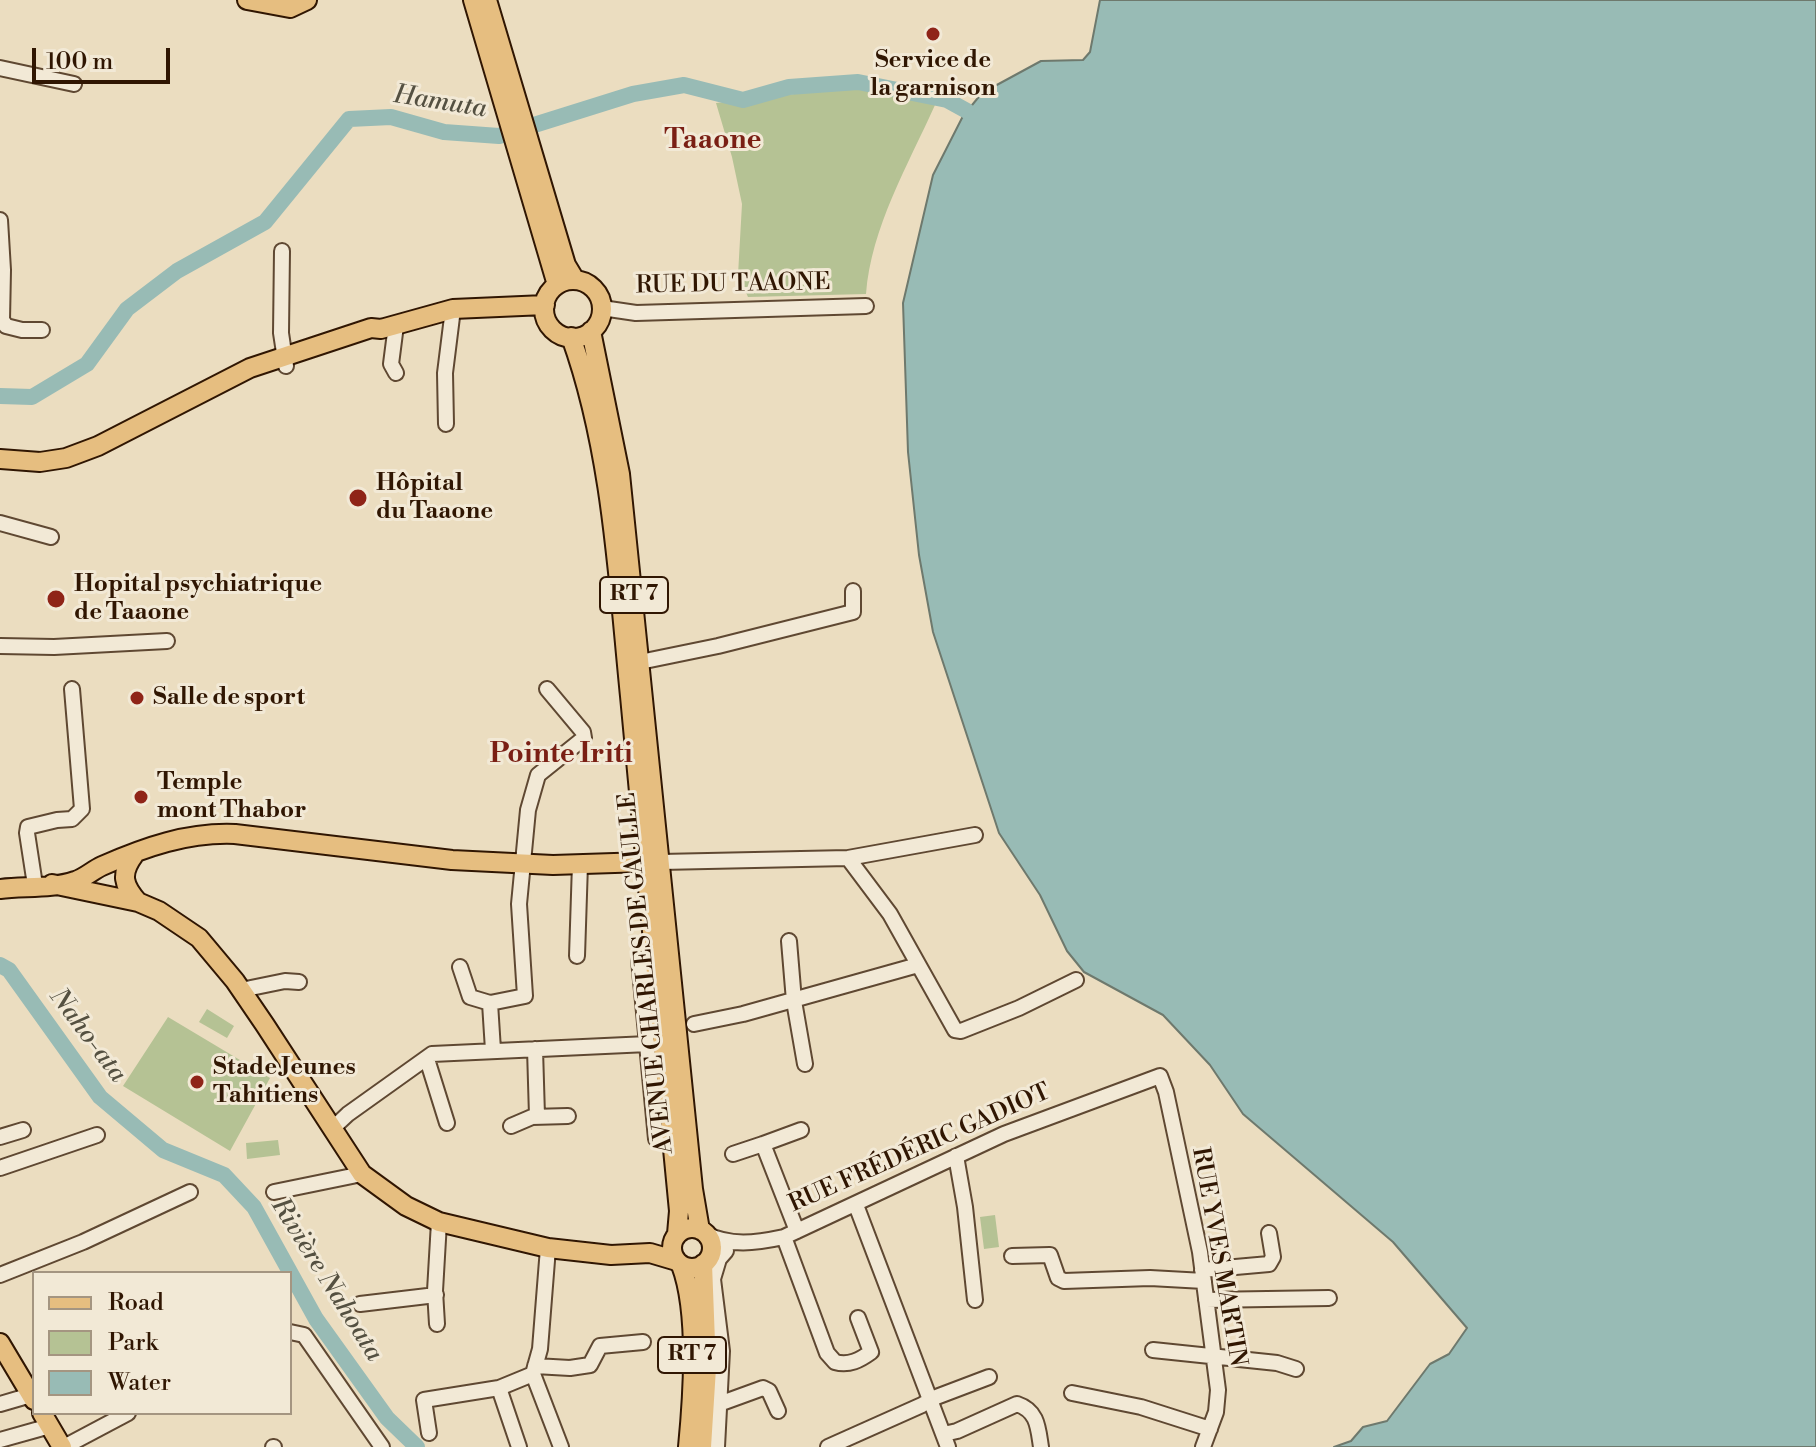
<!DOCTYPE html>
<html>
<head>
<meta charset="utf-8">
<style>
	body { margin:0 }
	#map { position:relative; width:1816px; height:1447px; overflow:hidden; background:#ebddc0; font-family:"Libre Bodoni",serif }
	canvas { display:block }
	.legend { position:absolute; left:32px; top:1271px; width:260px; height:144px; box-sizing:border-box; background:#f2e9d6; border:2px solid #a49581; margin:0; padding:10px 14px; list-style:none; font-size:24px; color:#301602 }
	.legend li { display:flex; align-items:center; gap:16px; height:40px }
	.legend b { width:40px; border:2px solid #a49581 }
	.scale { position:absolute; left:32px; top:48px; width:138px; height:36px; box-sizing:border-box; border:4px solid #301602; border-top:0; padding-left:10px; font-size:24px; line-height:28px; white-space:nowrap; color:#301602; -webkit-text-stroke:6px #f2e9d6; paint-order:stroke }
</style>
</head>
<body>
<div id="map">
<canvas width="1816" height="1447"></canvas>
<ul class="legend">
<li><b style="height:10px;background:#e6be80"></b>Road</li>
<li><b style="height:22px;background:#b5c294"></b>Park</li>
<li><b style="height:22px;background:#98bbb5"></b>Water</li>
</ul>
<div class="scale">100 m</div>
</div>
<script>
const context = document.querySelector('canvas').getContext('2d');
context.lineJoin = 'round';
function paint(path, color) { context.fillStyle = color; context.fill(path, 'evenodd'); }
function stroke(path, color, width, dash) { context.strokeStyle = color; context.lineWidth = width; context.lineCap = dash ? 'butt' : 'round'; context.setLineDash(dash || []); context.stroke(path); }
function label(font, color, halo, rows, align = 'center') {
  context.font = font + ' "Libre Bodoni",serif'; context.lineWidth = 6; context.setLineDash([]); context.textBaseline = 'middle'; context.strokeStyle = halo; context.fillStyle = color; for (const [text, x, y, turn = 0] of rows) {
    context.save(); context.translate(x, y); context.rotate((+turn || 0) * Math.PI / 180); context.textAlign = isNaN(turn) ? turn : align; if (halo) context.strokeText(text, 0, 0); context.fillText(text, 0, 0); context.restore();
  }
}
paint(new Path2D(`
	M 873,85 L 935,105 C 908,165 871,228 866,294 L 748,297 L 738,275 L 742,204 L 732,157 L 716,103 Z
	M 207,1009 L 234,1026 L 227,1038 L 199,1022 Z
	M 168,1017 L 270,1078 L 230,1151 L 123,1086 Z
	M 278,1140 L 280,1155 L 247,1159 L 246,1143 Z
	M 995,1215 L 999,1247 L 984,1249 L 980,1217 Z`), '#b5c294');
const water = new Path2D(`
	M 1100,0 L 1816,0 L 1816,1447 L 1334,1447 L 1351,1441 L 1363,1427 L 1387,1421 L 1430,1364 L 1449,1354 L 1467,1328 L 1393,1242 L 1243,1114 L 1210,1065 L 1163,1015 L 1084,972 L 1067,951 L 1040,895 L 999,833 L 933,632 L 919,555 L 908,452 L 903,303 L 933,175 L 963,116 L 982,93 L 1041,61 L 1083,60 L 1090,52 Z`);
paint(water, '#98bbb5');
stroke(water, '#6e796d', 2);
stroke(new Path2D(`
	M 0,396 L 32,397 L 87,364 L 127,309 L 177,271 L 265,222 L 349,119 L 391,117 L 444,132 L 499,136 L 633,94 L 684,85 L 743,100 L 789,87 L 858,82 L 947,100 L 967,111
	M 0,965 L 9,970 L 100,1097 L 163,1150 L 224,1175 L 254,1207 L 316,1319 L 387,1418 L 417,1447`), '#98bbb5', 16);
const minor = new Path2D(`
	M 0,68 L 74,84
	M 0,220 L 3,270 L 2,320 L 6,326 L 22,330 L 42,330
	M 282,251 L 281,333 L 286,366
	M 602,308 L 636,313 L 866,306
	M 396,325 L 391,364 L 396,373
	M 446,424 L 445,373 L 453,309
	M 0,523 L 51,537
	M 0,646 L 54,647 L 167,641
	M 640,662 L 718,646 L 853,612 L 853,591
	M 848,858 L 890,914 L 955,1030 L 961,1031 L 1019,1008 L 1076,980
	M 661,862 L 848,858 L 975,835
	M 35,885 L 27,833 L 28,827 L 57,820 L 72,819 L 82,809 L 72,689
	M 789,941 L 794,1001 L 805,1064
	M 577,956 L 580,864
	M 639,960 L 656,1139
	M 460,967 L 470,997 L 490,1003 L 493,1050
	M 241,990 L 285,981 L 299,982
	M 490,1003 L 525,996 L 519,904 L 528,810 L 538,775 L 584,738 L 583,732 L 547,689
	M 694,1024 L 743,1014 L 918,965
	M 535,1049 L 537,1116
	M 427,1059 L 447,1123
	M 511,1126 L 532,1117 L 568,1116
	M 332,1129 L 348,1114 L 432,1054 L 648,1044
	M 0,1137 L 23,1130
	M 733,1154 L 763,1144
	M 956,1156 L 965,1207 L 975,1300
	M 0,1168 L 97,1135
	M 274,1192 L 362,1174
	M 856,1205 L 948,1447
	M 797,1231 L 763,1144 L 801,1130
	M 704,1233 C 730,1247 756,1243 784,1237 L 1004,1134 L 1160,1076 L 1166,1092 L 1200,1252 L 1218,1390 L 1216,1412 L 1203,1447
	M 784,1237 L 827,1353 L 835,1362 C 849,1366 860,1360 871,1352 L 858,1318
	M 548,1248 L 540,1349 L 533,1374 L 561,1447
	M 1012,1256 L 1050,1255 L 1058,1278 L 1064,1281 L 1150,1278 L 1204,1281
	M 1202,1270 L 1269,1264 L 1273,1257 L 1269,1233
	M 0,1275 L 83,1242 L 190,1192
	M 1206,1300 L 1329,1298
	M 360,1304 L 436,1295
	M 437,1324 L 435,1291 L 439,1222
	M 290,1332 L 304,1335 L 382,1447
	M 1153,1350 L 1277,1363 L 1296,1369
	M 535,1366 L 570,1368 L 590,1365 L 600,1346 L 643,1342
	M 499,1388 L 519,1447
	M 1072,1393 L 1141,1407 L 1210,1429
	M 0,1404 L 31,1395
	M 719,1404 L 763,1388 L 769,1391 L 778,1411
	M 429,1433 L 424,1400 L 499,1388 L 533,1374
	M 944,1434 L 957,1431 L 1017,1404 C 1038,1411 1038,1428 1041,1447
	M 0,1440 L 50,1426
	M 64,1447 L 128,1413
	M 273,1447 L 274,1447
	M 717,1447 L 722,1351 L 713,1279 L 719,1259 L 726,1251
	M 828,1447 L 922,1405 L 931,1399 L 989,1377`);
const major = new Path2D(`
	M 247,0 L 290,8 L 307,0
	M 473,0 L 557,285
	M 487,0 L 566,265 L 575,280
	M544 309a29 29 0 1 1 58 0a29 29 0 1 1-58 0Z
	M 591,331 L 620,474 L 693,1189 L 700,1230
	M 571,337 C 612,451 618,577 630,696 C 646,868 662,1039 679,1211 L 677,1234
	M 0,459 L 40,462 L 66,458 L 98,446 L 250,368 L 371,328 L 381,329 L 453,309 L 545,305
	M 134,855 C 120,874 123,885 138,902
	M 52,884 L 138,902 L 159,911 L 199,938 L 235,981 L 265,1025 L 362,1174 L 406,1206 L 439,1222 L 548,1248 L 611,1255 L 650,1253 L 677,1261
	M 0,889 C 24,886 52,889 75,881 C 85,878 93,870 102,866 C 145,847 188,832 235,834 L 452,860 L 553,865 L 645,862
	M672 1248a20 20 0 1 1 40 0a20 20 0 1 1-40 0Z
	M 681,1265 C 699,1312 693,1396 688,1447
	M 0,1343 L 34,1400
	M 42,1413 L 62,1447
	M 702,1447 L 707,1368 L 703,1264`);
stroke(minor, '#5f4832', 18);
stroke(major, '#301602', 22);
stroke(minor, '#f2e9d6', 14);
stroke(major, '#e6be80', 18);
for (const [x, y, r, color] of [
	[933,34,8,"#8f2418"],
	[358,498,10,"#8f2418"],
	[56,599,10,"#8f2418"],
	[137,698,8,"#8f2418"],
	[141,797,8,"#8f2418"],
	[197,1082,8,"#8f2418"]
]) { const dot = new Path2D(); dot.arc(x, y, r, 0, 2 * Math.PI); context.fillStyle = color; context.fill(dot); stroke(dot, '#f2e9d6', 3); }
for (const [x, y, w] of [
	[634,595,68],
	[692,1355,68]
]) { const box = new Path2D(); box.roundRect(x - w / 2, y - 18, w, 36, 6); context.fillStyle = '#f2e9d6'; context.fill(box); stroke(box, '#301602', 2); }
label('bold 22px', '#301602', null, [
	["RT 7",634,595],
	["RT 7",692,1355]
]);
label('bold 24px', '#301602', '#f2e9d6', [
	["Service de",933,61,"center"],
	["la garnison",933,89,"center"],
	["Hôpital",376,484],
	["du Taaone",376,512],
	["Hopital psychiatrique",74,585],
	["de Taaone",74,613],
	["Salle de sport",153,698],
	["Temple",157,783],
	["mont Thabor",157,811],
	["Stade Jeunes",213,1068],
	["Tahitiens",213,1096]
], 'left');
label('24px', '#301602', '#f2e9d6', [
	["RUE DU TAAONE",733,285,-1],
	["AVENUE CHARLES DE GAULLE",647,973,-96],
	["RUE FRÉDÉRIC GADIOT",920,1149,-24],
	["RUE YVES MARTIN",1218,1257,80]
]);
label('italic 26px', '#545041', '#f2e9d6', [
	["Hamuta",440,103,9],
	["Naho-ata",87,1036,53],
	["Rivière Nahoata",326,1280,58]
]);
label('bold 28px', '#7a1f14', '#f2e9d6', [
	["Taaone",713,141],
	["Pointe Iriti",561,755]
]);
</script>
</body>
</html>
